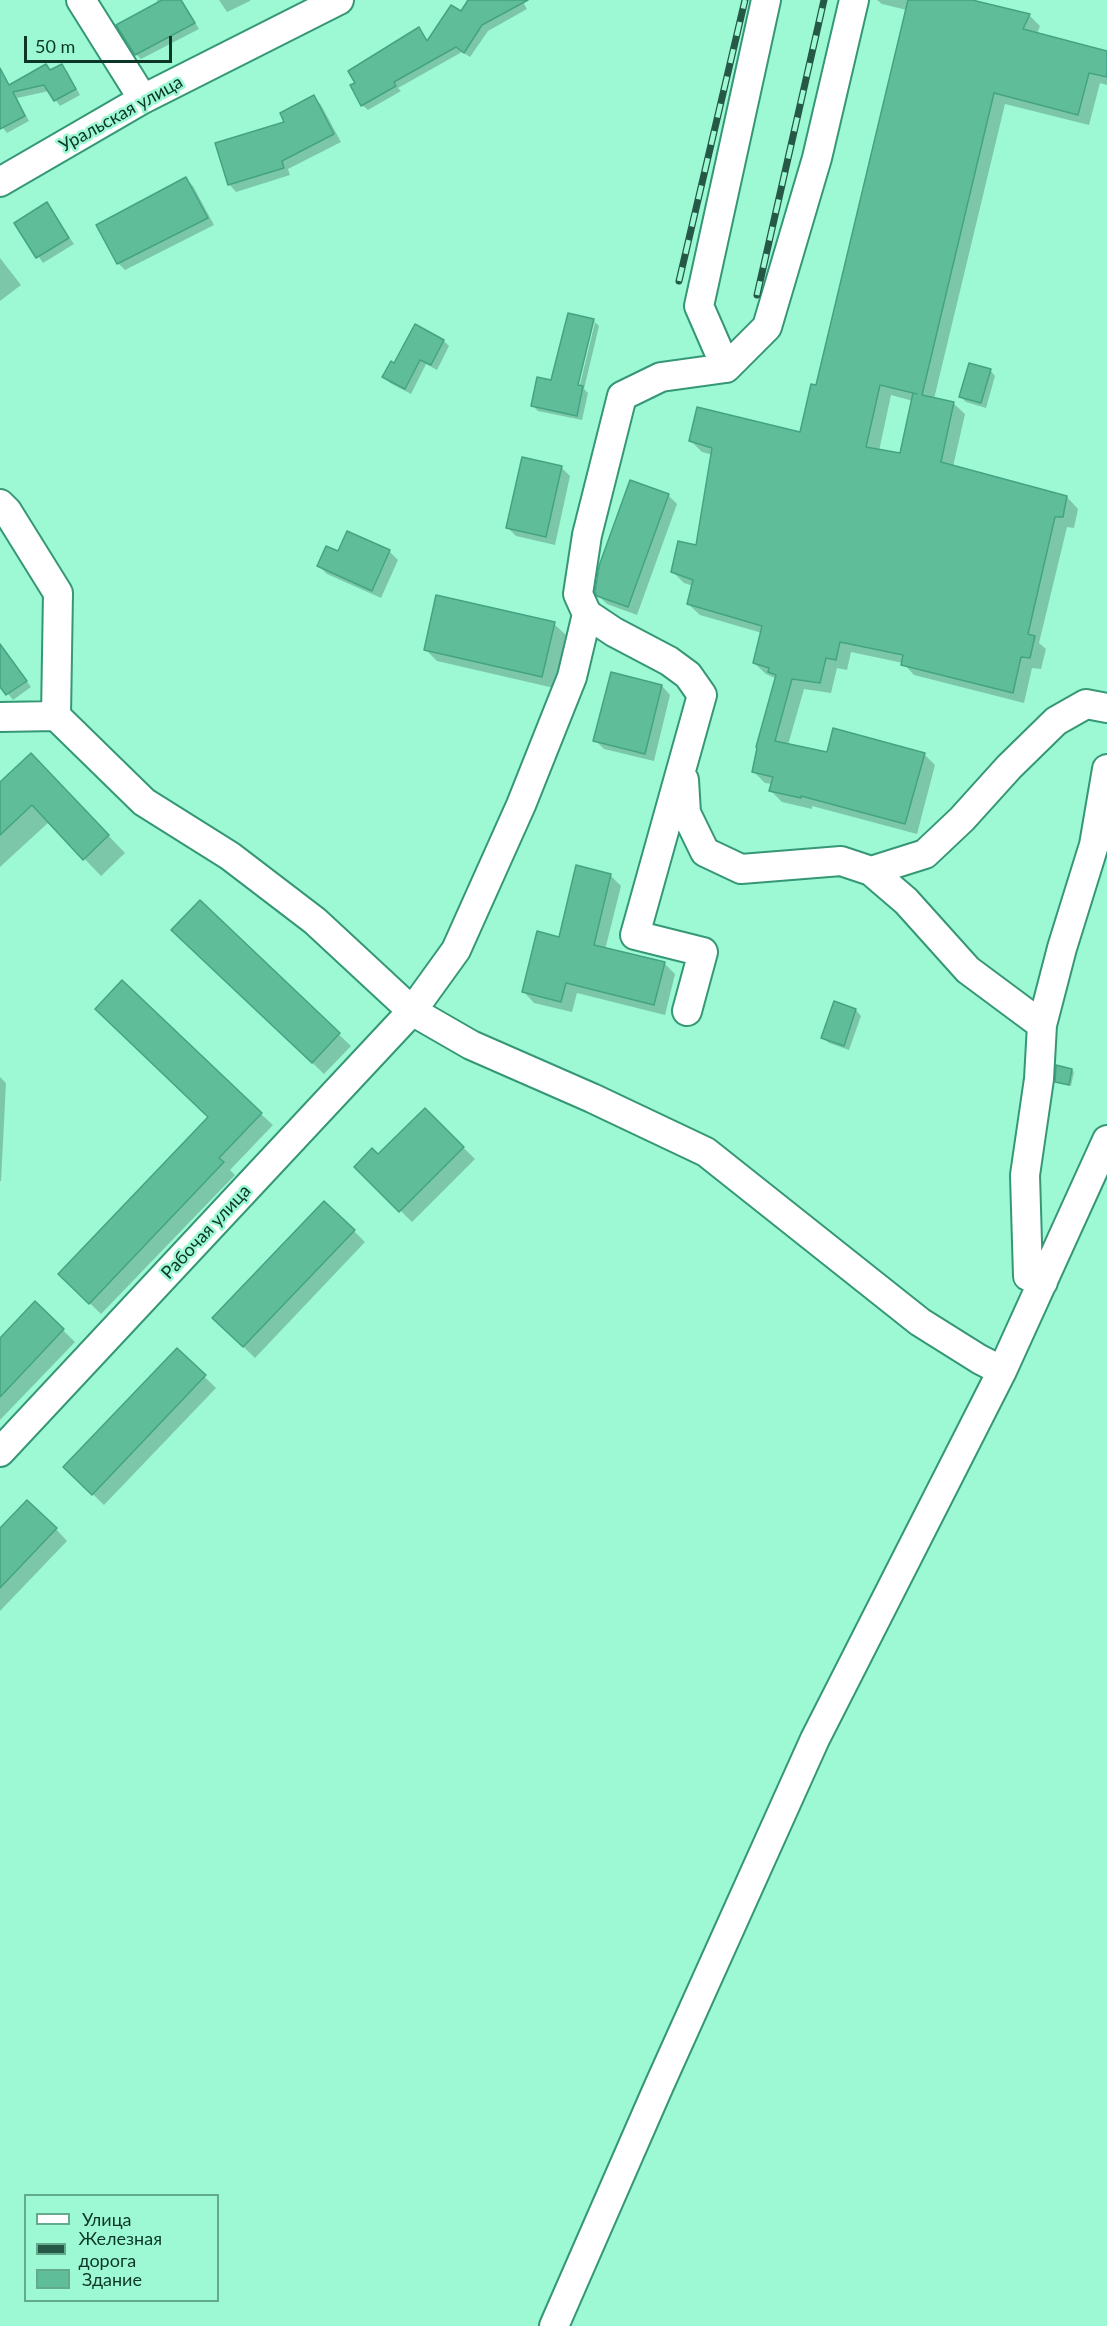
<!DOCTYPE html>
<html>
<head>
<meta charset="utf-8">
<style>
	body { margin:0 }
	#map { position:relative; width:1107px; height:2326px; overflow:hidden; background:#9cf9d4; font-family:Lato,sans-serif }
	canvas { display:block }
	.legend { position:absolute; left:24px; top:2194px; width:195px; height:108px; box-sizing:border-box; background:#9cf9d4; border:2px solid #62ab8f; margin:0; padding:8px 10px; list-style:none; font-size:18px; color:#0c3628 }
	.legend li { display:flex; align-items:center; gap:12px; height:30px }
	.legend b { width:30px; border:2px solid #62ab8f }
	.scale { position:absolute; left:24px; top:36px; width:148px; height:27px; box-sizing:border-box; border:3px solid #0c3628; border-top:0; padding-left:8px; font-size:18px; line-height:21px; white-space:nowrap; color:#0c3628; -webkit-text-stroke:4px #9cf9d4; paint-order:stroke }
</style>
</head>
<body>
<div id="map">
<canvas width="1107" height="2326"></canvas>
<ul class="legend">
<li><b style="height:8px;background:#fff"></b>Улица</li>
<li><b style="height:8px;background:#255846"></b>Железная дорога</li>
<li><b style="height:16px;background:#5fbd9a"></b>Здание</li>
</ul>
<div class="scale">50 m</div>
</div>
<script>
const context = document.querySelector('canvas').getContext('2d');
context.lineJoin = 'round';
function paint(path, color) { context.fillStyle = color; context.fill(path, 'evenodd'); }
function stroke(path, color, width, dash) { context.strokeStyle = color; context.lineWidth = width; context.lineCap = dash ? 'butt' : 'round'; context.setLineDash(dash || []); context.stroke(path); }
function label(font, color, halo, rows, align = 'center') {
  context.font = font + ' Lato,sans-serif'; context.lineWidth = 5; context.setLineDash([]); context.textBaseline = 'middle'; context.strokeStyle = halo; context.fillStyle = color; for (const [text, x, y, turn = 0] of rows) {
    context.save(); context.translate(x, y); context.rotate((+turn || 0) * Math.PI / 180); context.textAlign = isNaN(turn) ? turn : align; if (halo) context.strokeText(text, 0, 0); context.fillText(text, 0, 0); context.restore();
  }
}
paint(new Path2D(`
	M 157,0 L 182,0 L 199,29 L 141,59 L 136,54 L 157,4 Z
	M 219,0 L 250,0 L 250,1 L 227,12 Z
	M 470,0 L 522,0 L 527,9 L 488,31 L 470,57 L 462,52 L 398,88 L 401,91 L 368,110 L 362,105 L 419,29 L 429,42 L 461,13 Z
	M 877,0 L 972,0 L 1029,15 L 1040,26 L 1037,34 L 1107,52 L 1107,85 L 1100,83 L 1089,125 L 1005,104 L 934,399 L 953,403 L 965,414 L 953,467 L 1067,497 L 1078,509 L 1074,528 L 1067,527 L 1039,643 L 1046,649 L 1041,669 L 1032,668 L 1024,703 L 914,675 L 903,663 L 851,652 L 847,670 L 837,668 L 831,693 L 804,689 L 788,745 L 828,754 L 924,754 L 935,765 L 917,834 L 812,806 L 812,809 L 782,802 L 771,791 L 773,784 L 765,783 L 754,772 L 777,679 L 766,674 L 754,663 L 762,633 L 700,615 L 688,604 L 693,586 L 684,583 L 673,572 L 697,547 L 713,455 L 702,452 L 691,441 L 801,434 L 817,386 L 907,10 L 882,4 ZM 891,395 L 913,401 L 901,455 L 879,451 Z
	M 62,66 L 67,71 L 80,95 L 60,106 L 49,91 L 17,98 L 29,121 L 7,133 L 0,124 L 0,88 Z
	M 314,97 L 321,105 L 341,142 L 288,169 L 290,175 L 236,192 L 229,184 L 286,123 Z
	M 186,179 L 193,186 L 214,225 L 125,270 L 118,263 Z
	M 46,204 L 74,244 L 43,263 L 16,223 Z
	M 0,258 L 21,285 L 0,301 Z
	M 569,314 L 594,321 L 599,326 L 584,389 L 588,393 L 582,420 L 538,411 L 532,405 L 552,381 ZM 592,322 L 595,322 L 578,393 L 575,392 Z
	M 415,326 L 444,341 L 449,346 L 437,370 L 426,364 L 411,394 L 390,383 L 384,377 L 395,365 Z
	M 990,370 L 995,376 L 986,408 L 966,402 L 961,397 Z
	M 561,467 L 570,476 L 555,545 L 516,536 L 508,528 Z
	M 631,482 L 669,496 L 677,504 L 637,615 L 607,604 L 598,595 Z
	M 348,533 L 390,552 L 398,560 L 381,598 L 327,574 L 319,566 L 339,553 Z
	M 554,624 L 566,635 L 554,688 L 437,661 L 425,649 Z
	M 0,645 L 31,687 L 13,700 L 0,684 Z
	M 662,686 L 670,695 L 654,761 L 604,749 L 595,740 Z
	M 48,772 L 125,853 L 101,876 L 49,822 L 0,867 L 0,784 Z
	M 610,875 L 621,886 L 605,950 L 664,963 L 675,974 L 665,1015 L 577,993 L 572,1012 L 534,1003 L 524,992 L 560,939 Z
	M 200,902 L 351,1046 L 324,1074 L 185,941 Z
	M 856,1010 L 861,1016 L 849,1050 L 829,1043 L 823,1038 Z
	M 1072,1070 L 1074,1072 L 1071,1086 L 1057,1081 Z
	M 0,1077 L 6,1083 L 1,1181 L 0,1181 Z
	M 425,1110 L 475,1159 L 412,1222 L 356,1167 L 378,1156 Z
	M 261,1114 L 273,1125 L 230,1170 L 235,1175 L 101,1314 L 60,1274 Z
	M 354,1231 L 365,1242 L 255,1358 L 214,1318 Z
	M 35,1303 L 75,1342 L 0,1420 L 0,1340 Z
	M 177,1350 L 216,1388 L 104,1505 L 65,1467 Z
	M 56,1529 L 67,1541 L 0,1611 L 0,1531 Z`), '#0003');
const building = new Path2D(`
	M 162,0 L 181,0 L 195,23 L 135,55 L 116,25 Z
	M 468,0 L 528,0 L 482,25 L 464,53 L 456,47 L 394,82 L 396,86 L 361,106 L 350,85 L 355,83 L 348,71 L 419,27 L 427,41 L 451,5 L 461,11 Z
	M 908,0 L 972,0 L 1030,14 L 1023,29 L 1107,51 L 1107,77 L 1089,73 L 1078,115 L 994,93 L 922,395 L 954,402 L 941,462 L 1067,496 L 1063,517 L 1055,517 L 1028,634 L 1035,636 L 1030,658 L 1021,657 L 1013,693 L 901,665 L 903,655 L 840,642 L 836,660 L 826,658 L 820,683 L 792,679 L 775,741 L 827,752 L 833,728 L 925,753 L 905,824 L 801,796 L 801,798 L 769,791 L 773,777 L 752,772 L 757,748 L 756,747 L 776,675 L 768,672 L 769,668 L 753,663 L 762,626 L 687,604 L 693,580 L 671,572 L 678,541 L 696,545 L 712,448 L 689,441 L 697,407 L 800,432 L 811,384 L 816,385 ZM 880,385 L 917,394 L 913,393 L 900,453 L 866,447 Z
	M 46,64 L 50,70 L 62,64 L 76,89 L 54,101 L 44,85 L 13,92 L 25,116 L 0,129 L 0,68 L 9,85 Z
	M 314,95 L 334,134 L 282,161 L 284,168 L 228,185 L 215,143 L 284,122 L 280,113 Z
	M 186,177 L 208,218 L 117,264 L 96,225 Z
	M 47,202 L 69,238 L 36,258 L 14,223 Z
	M 568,313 L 594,319 L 578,385 L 583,386 L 577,416 L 531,406 L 537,377 L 551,380 Z
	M 415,324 L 444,340 L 431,365 L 420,360 L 405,389 L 382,377 L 391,361 L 394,363 Z
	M 969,363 L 991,369 L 981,403 L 959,397 Z
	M 522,457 L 562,466 L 546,537 L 506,528 Z
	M 630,480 L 669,494 L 628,607 L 597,596 L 595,592 L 599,566 Z
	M 347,531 L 390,550 L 372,591 L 317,566 L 326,546 L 338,551 Z
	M 436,595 L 555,622 L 542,677 L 424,650 Z
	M 0,644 L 27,681 L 6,695 L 0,687 Z
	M 611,672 L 662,685 L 645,754 L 593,741 Z
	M 31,753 L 109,835 L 83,860 L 32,805 L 0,835 L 0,782 Z
	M 576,865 L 611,874 L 594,945 L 665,962 L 654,1005 L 566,983 L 561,1002 L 522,992 L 537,931 L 559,937 Z
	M 200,900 L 340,1033 L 312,1063 L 171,930 Z
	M 122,980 L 262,1113 L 219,1158 L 224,1162 L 89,1304 L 58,1274 L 208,1117 L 95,1009 Z
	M 834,1001 L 856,1009 L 844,1046 L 821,1038 Z
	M 1056,1065 L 1072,1069 L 1069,1085 L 1055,1082 Z
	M 425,1108 L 464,1147 L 399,1212 L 354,1167 L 372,1148 L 378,1154 Z
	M 324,1201 L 355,1230 L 243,1347 L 212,1318 Z
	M 35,1301 L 64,1329 L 0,1397 L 0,1338 Z
	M 177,1348 L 206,1375 L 92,1495 L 63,1467 Z
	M 27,1500 L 57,1528 L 0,1588 L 0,1528 Z`);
paint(building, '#5fbd9a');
stroke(building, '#44a482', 1.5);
const minor = new Path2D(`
	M 81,0 L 143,99
	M 0,182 L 143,99 L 339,0
	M 726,368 L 699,306 L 766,0
	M 0,504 L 7,511 L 58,593 L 56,716 L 144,802 L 230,856 L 315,921 L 412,1011 L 471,1045 L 592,1098 L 706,1152 L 920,1322 L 979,1359 L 1002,1371
	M 0,717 L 56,716
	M 684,780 L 686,813 L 705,852 L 741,869 L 841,861 L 871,871 L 906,901 L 968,970 L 1042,1025
	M 871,871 L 925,854 L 962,819 L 1009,767 L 1056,721 L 1086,704 L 1107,708
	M 687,1011 L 703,952 L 635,935 L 702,695 L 688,675 L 669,661 L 614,632 L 587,614 L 578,594 L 587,535 L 622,396 L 661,377 L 726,368 L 767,327 L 817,158 L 854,0
	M 1043,1282 L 1028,1276 L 1025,1175 L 1039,1079 L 1042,1025 L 1062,948 L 1094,845 L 1107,769
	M 0,1452 L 412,1011 L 456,950 L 521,805 L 572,677 L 587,614
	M 554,2326 L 658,2088 L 815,1739 L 1002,1371 L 1107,1140`);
stroke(minor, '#369776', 32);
stroke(minor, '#fff', 28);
const rail = new Path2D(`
	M 679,281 L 745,0
	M 757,295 L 824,0`);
stroke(rail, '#255846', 7);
stroke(rail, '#9cf9d4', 4.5, [14]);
label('18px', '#0c3628', '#9cf9d4', [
	["Уральская улица",121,114,-29],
	["Рабочая улица",206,1232,-47]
]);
</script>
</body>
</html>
